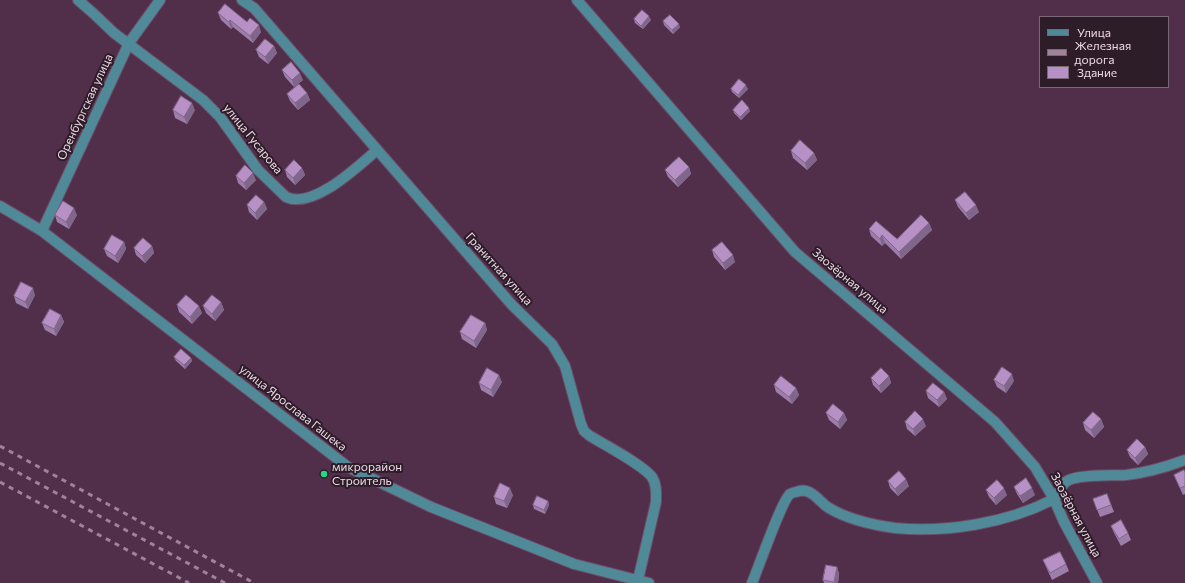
<!DOCTYPE html>
<html>
<head>
<meta charset="utf-8">
<style>
	body { margin:0 }
	#map { position:relative; width:1185px; height:583px; overflow:hidden; background:#512e49; font-family:Commissioner,sans-serif }
	canvas { display:block }
	.legend { position:absolute; left:1039px; top:16px; width:130px; height:72px; box-sizing:border-box; background:#2d1d29; border:1px solid #7a6775; margin:0; padding:5px 7px; list-style:none; font-size:12px; color:#eed7e7 }
	.legend li { display:flex; align-items:center; gap:8px; height:20px }
	.legend b { width:20px; border:1px solid #7a6775 }
</style>
</head>
<body>
<div id="map">
<canvas width="1185" height="583"></canvas>
<ul class="legend">
<li><b style="height:5px;background:#508a99"></b>Улица</li>
<li><b style="height:5px;background:#a08398"></b>Железная дорога</li>
<li><b style="height:11px;background:#b791c5"></b>Здание</li>
</ul>
</div>
<script>
const context = document.querySelector('canvas').getContext('2d');
context.lineJoin = 'round';
function stroke(path, color, width, dash) { context.strokeStyle = color; context.lineWidth = width; context.lineCap = dash ? 'butt' : 'round'; context.setLineDash(dash || []); context.stroke(path); }
function paint(path, color) { context.fillStyle = color; context.fill(path, 'evenodd'); }
function label(font, color, halo, rows, align = 'center') {
  context.font = font + ' Commissioner,sans-serif'; context.lineWidth = 4; context.setLineDash([]); context.textBaseline = 'middle'; context.strokeStyle = halo; context.fillStyle = color; for (const [text, x, y, turn = 0] of rows) {
    context.save(); context.translate(x, y); context.rotate((+turn || 0) * Math.PI / 180); context.textAlign = isNaN(turn) ? turn : align; if (halo) context.strokeText(text, 0, 0); context.fillText(text, 0, 0); context.restore();
  }
}
const minor = new Path2D(`
	M 78,0 L 93,13 L 114,33 L 203,100 L 220,117 L 258,170 L 286,197 C 313,210 358,166 377,150
	M 242,0 L 254,8 L 512,305 L 552,344 L 565,366 L 581,424 L 584,431 L 590,436 C 605,445 643,465 652,477 C 657,485 656,493 656,502 L 638,580
	M 577,0 L 795,252 L 995,422 L 1035,467 L 1054,499 L 1064,522 L 1097,583
	M 0,206 L 42,231 L 348,467 L 431,507 L 574,564 L 649,583
	M 42,231 L 129,43 L 160,0
	M 752,583 C 758,569 782,500 790,494 C 792,493 794,492 796,492 C 811,486 818,501 829,508 C 849,520 873,525 895,528 C 946,533 1007,523 1052,500 C 1060,496 1060,483 1069,480 C 1084,474 1110,476 1126,475 C 1146,473 1166,467 1185,460`);
stroke(minor, '#6d4c65', 12);
stroke(minor, '#508a99', 10);
stroke(new Path2D(`
	M 0,446 L 254,583
	M 0,463 L 225,583
	M 0,482 L 189,583`), '#a08398', 3, [5, 5]);
paint(new Path2D(`
	M 218,13 L 247,22 L 261,32 L 253,43 L 233,27 L 231,29 L 221,20 Z
	M 634,19 L 651,20 L 643,29 L 635,23 Z
	M 663,21 L 680,27 L 673,34 L 664,25 Z
	M 274,46 L 277,53 L 268,64 L 259,57 L 256,50 Z
	M 282,70 L 303,80 L 294,87 L 285,77 Z
	M 731,89 L 748,89 L 739,98 L 732,92 Z
	M 307,93 L 310,100 L 298,110 L 290,101 L 287,94 Z
	M 173,110 L 195,110 L 187,124 L 175,118 Z
	M 733,110 L 750,111 L 741,120 L 734,113 Z
	M 791,151 L 814,153 L 817,160 L 807,170 L 793,158 Z
	M 689,167 L 691,174 L 678,187 L 668,177 L 665,170 Z
	M 302,168 L 305,175 L 295,185 L 287,177 L 285,170 Z
	M 236,176 L 256,180 L 246,190 L 238,183 Z
	M 955,200 L 979,212 L 969,220 L 958,207 Z
	M 264,202 L 267,209 L 257,220 L 249,212 L 247,205 Z
	M 55,215 L 77,215 L 69,229 L 57,222 Z
	M 929,223 L 932,230 L 901,259 L 885,243 L 882,246 L 871,236 L 869,229 L 897,239 Z
	M 124,242 L 126,249 L 118,263 L 107,256 L 104,249 Z
	M 152,246 L 154,253 L 145,263 L 136,255 L 134,248 Z
	M 712,250 L 735,262 L 725,270 L 714,257 Z
	M 35,295 L 28,309 L 16,303 L 14,296 Z
	M 221,302 L 224,310 L 215,321 L 206,313 L 203,306 Z
	M 177,305 L 202,313 L 192,324 L 179,312 Z
	M 61,315 L 64,322 L 56,336 L 45,330 L 42,323 Z
	M 485,323 L 487,330 L 476,348 L 462,339 L 460,332 Z
	M 174,357 L 191,358 L 192,361 L 185,369 L 176,361 Z
	M 889,376 L 891,383 L 881,393 L 873,385 L 871,378 Z
	M 994,380 L 1014,381 L 1006,393 L 997,387 Z
	M 502,382 L 493,397 L 481,390 L 479,383 Z
	M 774,385 L 796,388 L 799,395 L 792,404 L 776,392 Z
	M 926,391 L 944,392 L 947,399 L 939,407 L 928,398 Z
	M 826,413 L 844,413 L 847,420 L 840,429 L 829,420 Z
	M 1101,419 L 1104,427 L 1094,438 L 1085,430 L 1083,423 Z
	M 905,422 L 926,426 L 915,436 L 907,429 Z
	M 1145,447 L 1148,454 L 1138,465 L 1130,457 L 1127,450 Z
	M 1185,472 L 1185,494 L 1183,495 L 1174,475 Z
	M 888,481 L 909,486 L 898,496 L 890,488 Z
	M 1014,487 L 1035,495 L 1023,503 L 1017,494 Z
	M 986,490 L 1007,495 L 996,505 L 989,497 Z
	M 1107,494 L 1114,512 L 1100,517 L 1093,499 Z
	M 513,495 L 507,508 L 496,504 L 494,497 Z
	M 548,501 L 549,505 L 545,514 L 534,509 L 533,505 Z
	M 1111,526 L 1128,533 L 1131,540 L 1121,546 L 1114,533 Z
	M 1043,560 L 1066,564 L 1069,571 L 1052,580 L 1046,567 Z
	M 837,567 L 839,574 L 838,583 L 824,583 L 823,580 Z`), '#9d7da9');
paint(new Path2D(`
	M 649,16 L 651,20 L 643,29 L 641,26 Z
	M 230,20 L 233,27 L 231,29 L 229,22 Z
	M 679,24 L 680,27 L 673,34 L 672,30 Z
	M 259,25 L 261,32 L 253,43 L 250,36 Z
	M 274,46 L 277,53 L 268,64 L 265,57 Z
	M 300,73 L 303,80 L 294,87 L 292,80 Z
	M 746,85 L 748,89 L 739,98 L 738,95 Z
	M 307,93 L 310,100 L 298,110 L 295,103 Z
	M 192,103 L 195,110 L 187,124 L 184,117 Z
	M 749,108 L 750,111 L 741,120 L 740,117 Z
	M 814,153 L 817,160 L 807,170 L 805,163 Z
	M 689,167 L 691,174 L 678,187 L 675,180 Z
	M 302,168 L 305,175 L 295,185 L 293,178 Z
	M 253,173 L 256,180 L 246,190 L 244,183 Z
	M 264,202 L 267,209 L 257,220 L 255,213 Z
	M 976,205 L 979,212 L 969,220 L 966,213 Z
	M 74,208 L 77,215 L 69,229 L 66,222 Z
	M 929,223 L 932,230 L 901,259 L 899,252 Z
	M 882,235 L 885,243 L 882,246 L 880,239 Z
	M 124,242 L 126,249 L 118,263 L 115,256 Z
	M 152,246 L 154,253 L 145,263 L 142,256 Z
	M 733,255 L 735,262 L 725,270 L 723,263 Z
	M 33,288 L 35,295 L 28,309 L 25,302 Z
	M 221,302 L 224,310 L 215,321 L 212,314 Z
	M 199,306 L 202,313 L 192,324 L 190,317 Z
	M 61,315 L 64,322 L 56,336 L 54,329 Z
	M 485,323 L 487,330 L 476,348 L 474,341 Z
	M 191,358 L 192,361 L 185,369 L 184,365 Z
	M 1012,374 L 1014,381 L 1006,393 L 1004,386 Z
	M 499,375 L 502,382 L 493,397 L 491,390 Z
	M 889,376 L 891,383 L 881,393 L 879,386 Z
	M 796,388 L 799,395 L 792,404 L 789,397 Z
	M 944,392 L 947,399 L 939,407 L 937,400 Z
	M 844,413 L 847,420 L 840,429 L 838,422 Z
	M 923,419 L 926,426 L 915,436 L 913,429 Z
	M 1101,419 L 1104,427 L 1094,438 L 1091,430 Z
	M 1145,447 L 1148,454 L 1138,465 L 1135,458 Z
	M 906,479 L 909,486 L 898,496 L 895,489 Z
	M 510,488 L 513,495 L 507,508 L 504,501 Z
	M 1004,488 L 1007,495 L 996,505 L 994,498 Z
	M 1032,488 L 1035,495 L 1023,503 L 1020,496 Z
	M 548,501 L 549,505 L 545,514 L 544,510 Z
	M 837,567 L 839,574 L 838,583 L 835,583 L 834,582 Z`), '#80668a');
const building = new Path2D(`
	M 225,4 L 247,22 L 250,18 L 259,25 L 250,36 L 230,20 L 229,22 L 218,13 Z
	M 642,10 L 649,16 L 641,26 L 634,19 Z
	M 670,15 L 679,24 L 672,30 L 663,21 Z
	M 265,39 L 274,46 L 265,57 L 256,50 Z
	M 291,62 L 300,73 L 292,80 L 282,70 Z
	M 739,79 L 746,85 L 738,95 L 731,89 Z
	M 299,84 L 307,93 L 295,103 L 287,94 Z
	M 181,96 L 192,103 L 184,117 L 173,110 Z
	M 742,100 L 749,108 L 740,117 L 733,110 Z
	M 800,140 L 814,153 L 805,163 L 791,151 Z
	M 679,157 L 689,167 L 675,180 L 665,170 Z
	M 294,160 L 302,168 L 293,178 L 285,170 Z
	M 245,165 L 253,173 L 244,183 L 236,176 Z
	M 965,192 L 976,205 L 966,213 L 955,200 Z
	M 256,195 L 264,202 L 255,213 L 247,205 Z
	M 63,201 L 74,208 L 66,222 L 55,215 Z
	M 921,215 L 929,223 L 899,252 L 882,235 L 880,239 L 869,229 L 876,221 L 897,239 Z
	M 112,235 L 124,242 L 115,256 L 104,249 Z
	M 143,238 L 152,246 L 142,256 L 134,248 Z
	M 722,242 L 733,255 L 723,263 L 712,250 Z
	M 21,282 L 33,288 L 25,302 L 14,296 Z
	M 186,295 L 199,306 L 190,317 L 177,305 Z
	M 212,295 L 221,302 L 212,314 L 203,306 Z
	M 50,309 L 61,315 L 54,329 L 42,323 Z
	M 471,315 L 485,323 L 474,341 L 460,332 Z
	M 181,349 L 191,358 L 184,365 L 174,357 Z
	M 1002,367 L 1012,374 L 1004,386 L 994,380 Z
	M 487,368 L 499,375 L 491,390 L 479,383 Z
	M 881,368 L 889,376 L 879,386 L 871,378 Z
	M 781,376 L 796,388 L 789,397 L 774,385 Z
	M 933,383 L 944,392 L 937,400 L 926,391 Z
	M 833,404 L 844,413 L 838,422 L 826,413 Z
	M 915,411 L 923,419 L 913,429 L 905,422 Z
	M 1093,412 L 1101,419 L 1091,430 L 1083,423 Z
	M 1137,439 L 1145,447 L 1135,458 L 1127,450 Z
	M 1184,470 L 1185,472 L 1185,486 L 1180,488 L 1174,475 Z
	M 899,471 L 906,479 L 895,489 L 888,481 Z
	M 1026,478 L 1032,488 L 1020,496 L 1014,487 Z
	M 997,480 L 1004,488 L 994,498 L 986,490 Z
	M 500,483 L 510,488 L 504,501 L 494,497 Z
	M 1107,494 L 1111,505 L 1097,510 L 1093,499 Z
	M 537,496 L 548,501 L 544,510 L 533,505 Z
	M 1121,520 L 1128,533 L 1119,539 L 1111,526 Z
	M 1060,552 L 1066,564 L 1050,573 L 1043,560 Z
	M 826,565 L 837,567 L 834,582 L 823,580 Z`);
paint(building, '#b791c5');
stroke(building, '#80668a', 1);
for (const [x, y, r, color] of [
	[324,474,4,"#25d886"]
]) { const dot = new Path2D(); dot.arc(x, y, r, 0, 2 * Math.PI); context.fillStyle = color; context.fill(dot); stroke(dot, '#2d1d29', 1.5); }
label('12px', '#eed7e7', '#2d1d29', [
	["Оренбургская улица",85,107,-65],
	["улица Гусарова",253,139,51],
	["Гранитная улица",499,269,48],
	["Заозёрная улица",850,281,40],
	["улица Ярослава Гашека",293,408,38],
	["Заозёрная улица",1076,515,62]
]);
label('12px', '#eed7e7', '#2d1d29', [
	["микрорайон",332,467],
	["Строитель",332,481]
], 'left');
</script>
</body>
</html>
